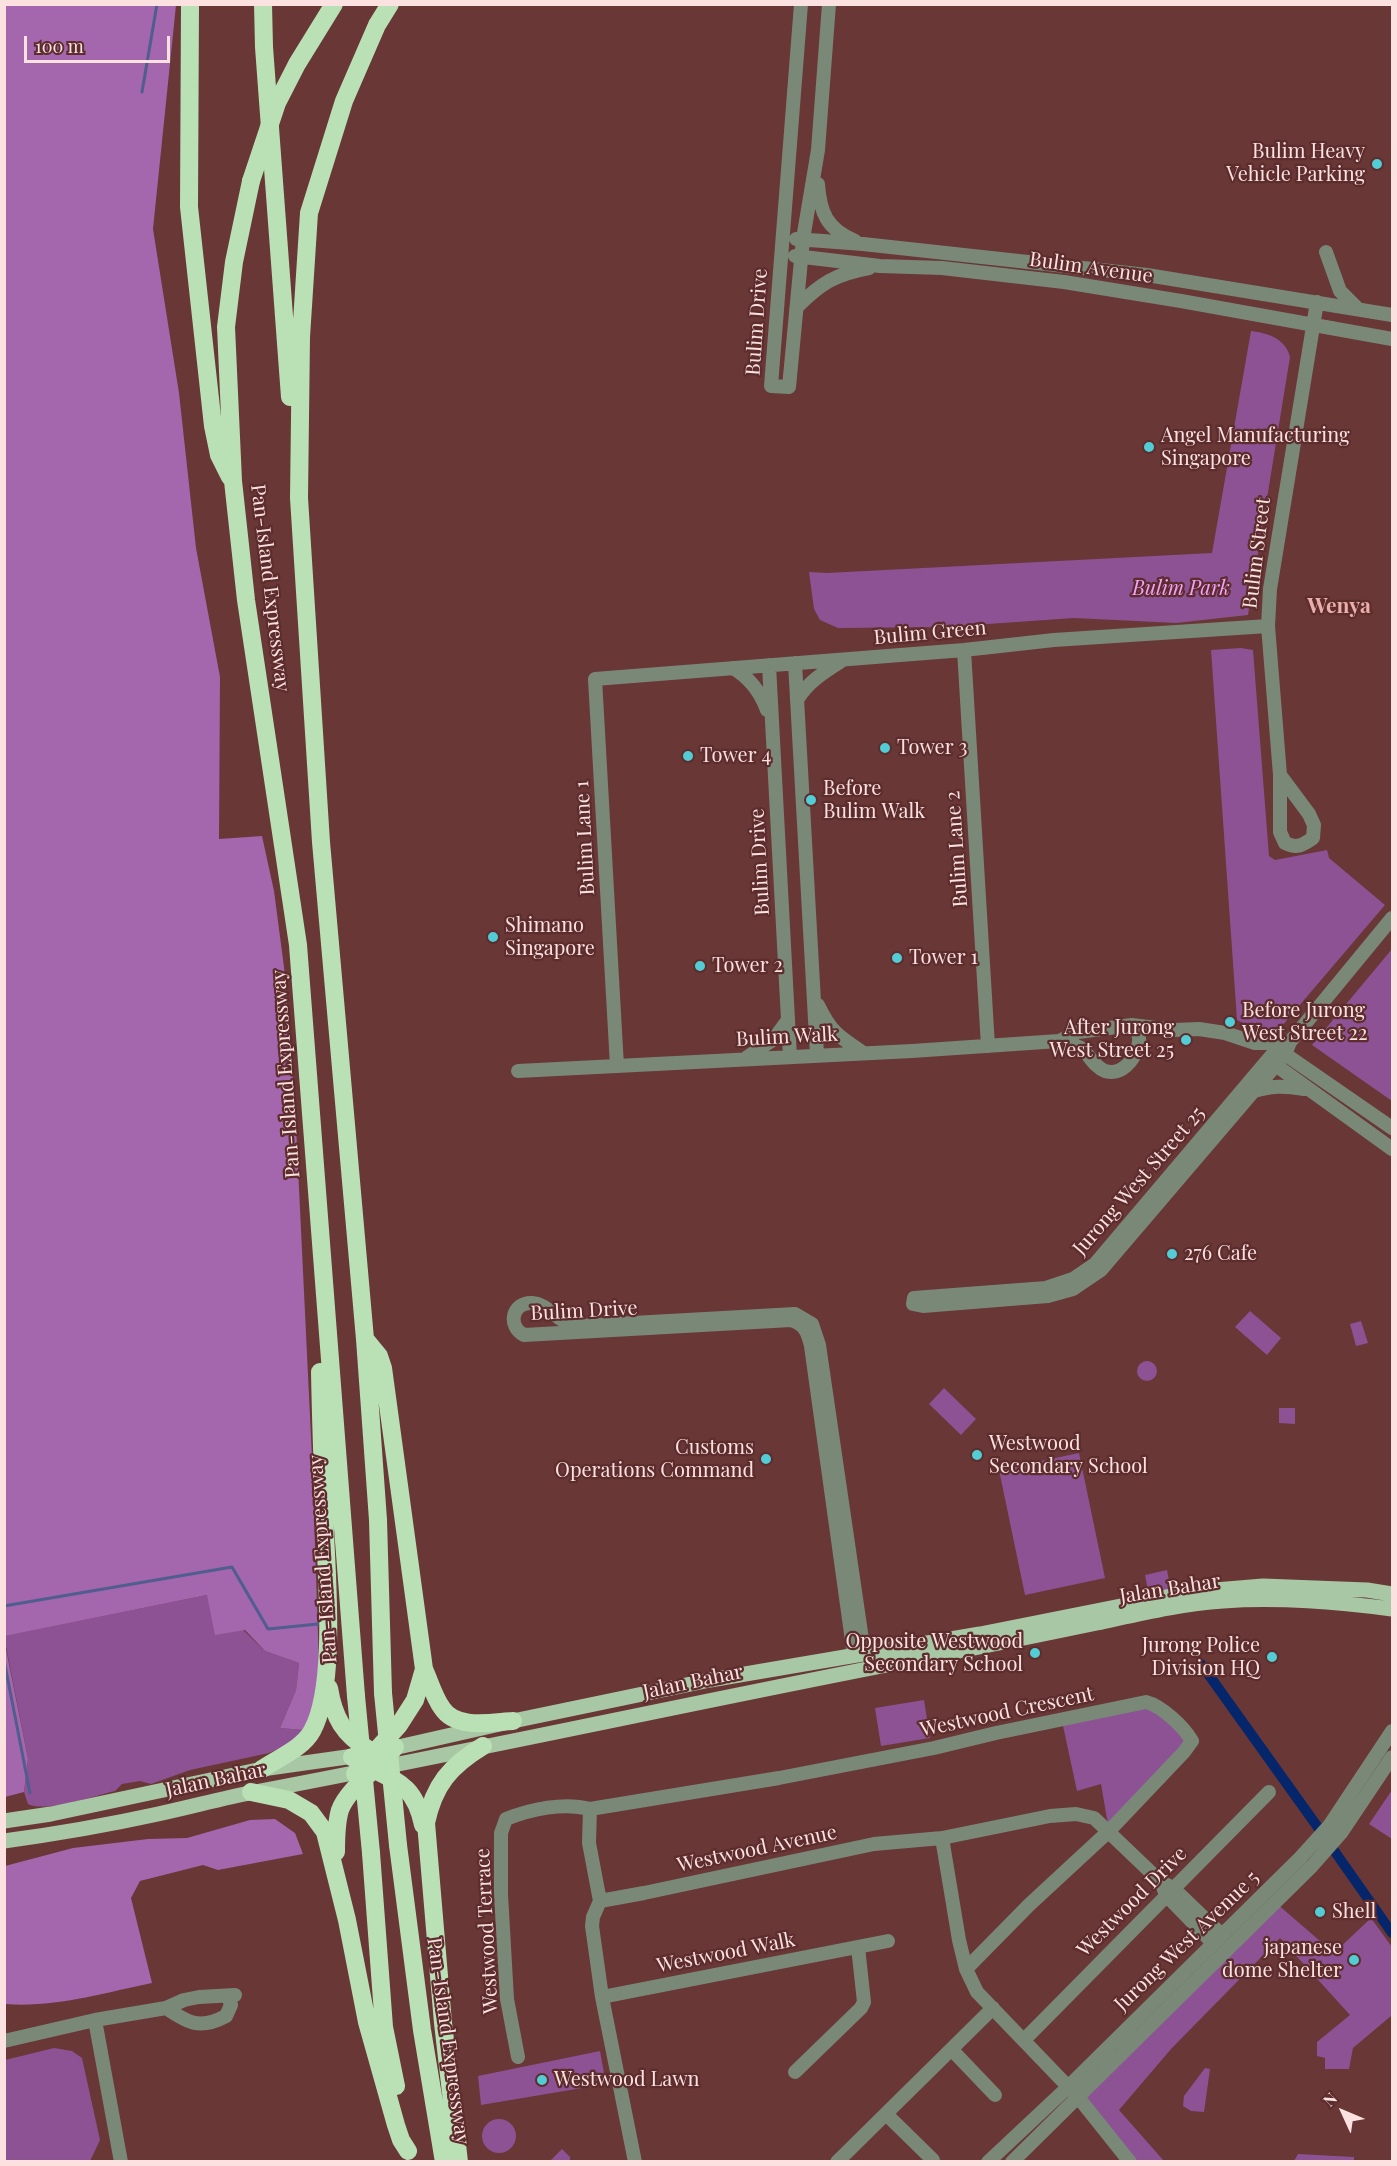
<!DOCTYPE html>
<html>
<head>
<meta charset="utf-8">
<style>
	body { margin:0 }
	#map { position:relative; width:1397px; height:2166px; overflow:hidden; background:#683736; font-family:"Playfair Display",serif }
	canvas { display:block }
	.frame { position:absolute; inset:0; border:6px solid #fbe1e0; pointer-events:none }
	.north { position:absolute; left:1313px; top:2082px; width:60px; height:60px; -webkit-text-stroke:4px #5d2c2c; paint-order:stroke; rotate:314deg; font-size:16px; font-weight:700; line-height:24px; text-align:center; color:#fbe1e0 }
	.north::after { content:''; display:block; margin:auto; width:21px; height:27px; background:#fbe1e0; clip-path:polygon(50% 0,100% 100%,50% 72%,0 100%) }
	.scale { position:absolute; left:24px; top:36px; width:146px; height:27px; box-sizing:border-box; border:3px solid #fbe1e0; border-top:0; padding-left:8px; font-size:18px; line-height:21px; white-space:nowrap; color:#fbe1e0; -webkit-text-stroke:4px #5d2c2c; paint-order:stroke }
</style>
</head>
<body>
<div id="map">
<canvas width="1397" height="2166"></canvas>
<div class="frame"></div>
<div class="north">N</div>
<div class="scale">100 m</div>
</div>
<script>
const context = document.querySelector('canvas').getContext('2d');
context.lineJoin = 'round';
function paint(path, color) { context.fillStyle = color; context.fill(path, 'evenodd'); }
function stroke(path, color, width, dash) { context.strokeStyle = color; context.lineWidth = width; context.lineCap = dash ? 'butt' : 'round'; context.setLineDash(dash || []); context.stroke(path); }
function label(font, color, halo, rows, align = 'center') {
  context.font = font + ' "Playfair Display",serif'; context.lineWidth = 4.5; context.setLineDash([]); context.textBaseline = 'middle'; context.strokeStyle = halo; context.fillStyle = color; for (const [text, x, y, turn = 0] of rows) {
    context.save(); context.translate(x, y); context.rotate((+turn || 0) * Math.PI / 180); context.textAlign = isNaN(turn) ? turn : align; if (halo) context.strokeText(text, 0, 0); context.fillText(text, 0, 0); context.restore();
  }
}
paint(new Path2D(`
	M 1251,331 C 1268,333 1286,339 1290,357 L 1248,615 L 1176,623 L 1074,618 L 945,627 L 838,628 L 820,620 L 814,609 L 809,572 L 827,573 L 1212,553 Z
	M 1241,648 L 1253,650 L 1269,856 L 1275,860 L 1327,850 L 1329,858 L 1385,905 L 1281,1027 L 1262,1032 L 1237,1020 L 1211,650 Z
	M 1392,949 L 1392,1101 L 1312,1045 Z
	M 1250,1311 L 1281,1338 L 1267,1355 L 1235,1327 Z
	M 1361,1321 L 1368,1343 L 1356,1346 L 1350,1324 Z
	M1137 1371a10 10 0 1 1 20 0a10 10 0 1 1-20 0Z
	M 944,1388 L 976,1419 L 961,1435 L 929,1404 Z
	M 1279,1408 L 1295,1408 L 1295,1424 L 1279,1423 Z
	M 1079,1453 L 1105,1578 L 1025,1595 L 999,1470 Z
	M 1167,1570 L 1171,1592 L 1149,1596 L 1145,1575 Z
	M 207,1595 L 265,1651 L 299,1663 L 296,1690 L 280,1728 L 303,1730 L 292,1743 L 269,1753 L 190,1770 L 151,1784 L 140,1781 L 122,1784 L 115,1791 C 94,1796 46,1813 28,1804 L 24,1792 L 28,1759 L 4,1636 Z
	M 924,1700 L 930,1738 L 881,1746 L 875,1708 Z
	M 1144,1702 L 1192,1741 L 1109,1831 L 1101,1784 L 1077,1791 L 1062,1721 Z
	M 1392,1790 L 1392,1839 L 1369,1824 Z
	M 1276,1903 L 1334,1953 L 1371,1918 L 1392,1947 L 1392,2017 L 1391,2016 L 1353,2048 L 1349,2069 L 1325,2069 L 1325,2058 L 1317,2056 L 1317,2042 L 1350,2015 L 1280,1938 L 1171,2049 L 1119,2110 L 1164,2161 L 1132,2161 L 1078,2097 Z
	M 54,2048 L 72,2051 L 82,2058 L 100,2140 L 91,2159 L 89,2162 L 5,2161 L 5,2060 Z
	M 600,2051 L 606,2084 L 481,2105 L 478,2076 Z
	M 1205,2068 L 1210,2069 L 1204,2112 L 1191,2111 L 1183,2106 L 1184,2096 Z
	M482 2136a17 17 0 1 1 34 0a17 17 0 1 1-34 0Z
	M 562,2149 L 570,2157 L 570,2161 L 550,2161 Z
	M 1298,2154 L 1354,2157 L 1354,2161 L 1294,2161 Z`), '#8c5294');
paint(new Path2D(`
	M 4,5 L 176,5 L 153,229 L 179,393 L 196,548 L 220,677 L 219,839 L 262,836 L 274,891 L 284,967 L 295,1105 L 312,1458 L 319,1664 L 314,1708 L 303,1730 L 280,1728 L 296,1690 L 299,1663 L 265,1651 L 245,1630 L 215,1635 L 207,1595 L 5,1636 Z
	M 4,1639 L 28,1759 L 24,1792 L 5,1797 Z
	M 275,1819 L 295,1833 L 303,1854 L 218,1870 L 203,1865 L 140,1881 L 131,1898 L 152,1983 C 104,1993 53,2008 5,2004 L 5,1866 L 73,1848 L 148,1839 L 187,1838 L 250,1820 Z`), '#a466ad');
stroke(new Path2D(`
	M 142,92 L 157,4
	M 4,1606 L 232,1567 L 268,1629 L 318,1624
	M 4,1660 L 30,1793`), '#4f5e8e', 3);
stroke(new Path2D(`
	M 1201,1664 L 1322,1833
	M 1333,1849 L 1392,1933`), '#05266b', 10);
stroke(new Path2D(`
	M 801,4 L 771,386 L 789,387 L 803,239 L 818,150 L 829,4
	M 818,184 C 820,213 827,229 855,241
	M 796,239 L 863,244 L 1147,275 L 1392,315
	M 1326,252 L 1340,291 L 1358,309
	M 795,256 L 880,266 L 942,268 L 1064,282 L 1181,301 L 1392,339
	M 798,306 C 821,283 836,274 869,268
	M 964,650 L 988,1046
	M 795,663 L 817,1055
	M 769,665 L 790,1057
	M 733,668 C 750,678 760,691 767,710
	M 797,700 C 808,682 824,672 843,660
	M 1280,775 L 1309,814 L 1314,825 L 1313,838 C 1303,845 1297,849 1285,843 L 1280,832 L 1280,775 L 1268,626 L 1270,589 L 1317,302
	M 818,1005 C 831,1032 838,1036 862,1052
	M 1059,1041 C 1065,1043 1075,1045 1081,1048 C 1089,1054 1094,1067 1105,1071 C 1121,1076 1134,1061 1138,1046 C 1141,1037 1138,1032 1132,1025
	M 1290,1042 L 1277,1049 L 1095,1264 L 1073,1279 L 1046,1288 L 914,1298 L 913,1304 L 923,1306 L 1048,1296 L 1073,1289 L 1101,1270 L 1276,1065 L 1285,1054 L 1290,1042 L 1392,918
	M 746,1058 L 774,1039 L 788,1020
	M 1270,1061 L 1392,1149
	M 617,1066 L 595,679 L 964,650 L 1054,640 L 1268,626
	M 518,1071 L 912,1051 L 1059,1041 L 1078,1032 L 1132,1025 L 1173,1030 L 1199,1029 L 1225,1033 L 1255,1043 L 1269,1043 L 1392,1128
	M 1252,1092 C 1271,1085 1285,1086 1304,1089
	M 854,1655 L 811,1346 C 808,1333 805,1324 791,1320 L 524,1335 C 507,1326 512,1302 532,1303 C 550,1304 557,1324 579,1326 L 795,1314 L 812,1324 L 819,1345 L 864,1653
	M 590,1809 L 589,1843 L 600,1901
	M 942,1838 L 959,1940 L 966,1969 L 977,1992 L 1078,2097 L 1130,2162
	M 1163,1887 L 1166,1895 L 1213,1943
	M 600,1901 L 644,1893 L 874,1844 L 942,1838 L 1050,1816 L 1076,1814 L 1094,1818 L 1161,1882 L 1173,1888 L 1222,1935
	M 600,1901 L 593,1917 L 592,1926 L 602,1997 L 635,2162
	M 602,1997 L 888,1941
	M 166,2008 C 188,2023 200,2030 226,2016 L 231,2005 L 228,1996
	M 95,2020 L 121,2162
	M 1024,2040 L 1269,1792
	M 4,2041 L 95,2020 L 166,2008 L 184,2000 L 199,1997 L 235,1995
	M 952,2050 L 995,2095
	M 518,2057 L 507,1999 L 501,1894 L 501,1833 L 506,1819 C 531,1809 564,1802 590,1809 L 779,1778 L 934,1748 L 996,1733 L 1146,1702 C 1162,1706 1184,1727 1192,1741 L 1184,1752 L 1109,1831 L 1029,1905 L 966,1969
	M 795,2072 L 861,2008 L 864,2002 L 858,1947
	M 886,2114 L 933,2160
	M 837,2162 L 993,2008
	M 988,2162 L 1068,2087 L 1300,1858 L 1329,1826 L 1392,1731
	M 1012,2162 L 1312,1866 L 1341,1833 L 1392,1757`), '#798877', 14);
stroke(new Path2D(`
	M 385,1750 L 513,1721 L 710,1680 L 980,1634 L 1166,1597 L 1215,1590 L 1263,1586 L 1367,1590 L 1392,1594
	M 4,1821 L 51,1814 L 262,1769 L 361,1755
	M 4,1841 C 56,1834 108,1825 158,1814 C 191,1807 223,1798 255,1792 C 478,1750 700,1701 923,1658 C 981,1647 1039,1635 1097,1623 C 1139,1614 1180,1604 1223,1601 C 1280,1597 1336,1602 1392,1609`), '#a8c7a4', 15);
stroke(new Path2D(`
	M 190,4 L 189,207 L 213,426 L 219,455 L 230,477
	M 263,4 L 264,47 L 290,397
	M 251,181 L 234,262 L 226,327 L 233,481 L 246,600 L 298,945 L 356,1696
	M 365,1339 L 379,1356 L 383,1368 L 424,1669 C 430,1682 434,1697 442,1708 C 456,1730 492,1722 513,1721
	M 329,1688 C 334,1718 343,1734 369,1750
	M 383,1693 L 378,1520 L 365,1339 L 321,842 L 299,498 L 301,337 L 309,213 L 344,101 L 377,25 L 390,4
	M 352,1757 C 387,1781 413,1776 423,1825
	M 262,1769 C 278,1758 303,1748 312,1731 C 336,1688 327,1582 325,1532 C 323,1479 321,1426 320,1372
	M 355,1774 L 399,1725 L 415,1700 L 424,1669
	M 251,1792 L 289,1800 L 311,1813 L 325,1832 L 347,1920 L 367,2022 L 396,2125 L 401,2140 L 408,2151
	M 398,1845 L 422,2030 L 444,2162
	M 336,1852 C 336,1839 336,1823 340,1810 C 348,1788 380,1767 395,1747
	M 371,1853 L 384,2027 L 396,2086
	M 459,2162 L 443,2023 L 426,1823 C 434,1785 450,1766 483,1746`), '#bae0b5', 18);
stroke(new Path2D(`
	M 251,181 L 277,103 L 297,64 L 334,4
	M 383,1693 L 398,1845
	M 356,1696 L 371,1853`), '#bae0b5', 18);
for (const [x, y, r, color] of [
	[1377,164,6,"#52ccd5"],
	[1149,447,6,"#52ccd5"],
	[885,748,6,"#52ccd5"],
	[688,756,6,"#52ccd5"],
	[811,800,6,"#52ccd5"],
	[493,937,6,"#52ccd5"],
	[897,958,6,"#52ccd5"],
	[700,966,6,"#52ccd5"],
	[1230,1022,6,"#52ccd5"],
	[1186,1040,6,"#52ccd5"],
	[1172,1254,6,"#52ccd5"],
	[977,1455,6,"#52ccd5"],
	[766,1459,6,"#52ccd5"],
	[1035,1653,6,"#52ccd5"],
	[1272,1657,6,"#52ccd5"],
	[1320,1912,6,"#52ccd5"],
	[1354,1960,6,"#52ccd5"],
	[542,2080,6,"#52ccd5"]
]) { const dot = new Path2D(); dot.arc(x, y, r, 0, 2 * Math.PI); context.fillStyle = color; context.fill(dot); stroke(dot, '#5d2c2c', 2); }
label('20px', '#fbe1e0', '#5d2c2c', [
	["Bulim Heavy",1365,152,"right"],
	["Vehicle Parking",1365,175,"right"],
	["Angel Manufacturing",1161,436],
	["Singapore",1161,459],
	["Tower 3",897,748],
	["Tower 4",700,756],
	["Before",823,789],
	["Bulim Walk",823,812],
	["Shimano",505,926],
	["Singapore",505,949],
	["Tower 1",909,958],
	["Tower 2",712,966],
	["Before Jurong",1242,1011],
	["West Street 22",1242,1034],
	["After Jurong",1174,1028,"right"],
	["West Street 25",1174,1051,"right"],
	["276 Cafe",1184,1254],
	["Westwood",989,1444],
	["Secondary School",989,1467],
	["Customs",754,1448,"right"],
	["Operations Command",754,1471,"right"],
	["Opposite Westwood",1023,1642,"right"],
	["Secondary School",1023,1665,"right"],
	["Jurong Police",1260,1646,"right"],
	["Division HQ",1260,1669,"right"],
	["Shell",1332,1912],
	["japanese",1342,1948,"right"],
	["dome Shelter",1342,1971,"right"],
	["Westwood Lawn",554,2080]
], 'left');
label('20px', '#fbe1e0', '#5d2c2c', [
	["Bulim Avenue",1091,268,8],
	["Bulim Drive",757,322,-86],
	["Bulim Street",1257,553,-83],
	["Pan-Island Expressway",270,588,83],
	["Bulim Green",930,633,-5],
	["Bulim Lane 1",585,838,-93],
	["Bulim Lane 2",957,849,-94],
	["Bulim Drive",760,862,-93],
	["Bulim Walk",787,1037,-3],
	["Pan-Island Expressway",286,1074,-94],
	["Jurong West Street 25",1139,1181,-49],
	["Bulim Drive",584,1311,-3],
	["Pan-Island Expressway",323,1559,-94],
	["Jalan Bahar",1170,1589,-9],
	["Jalan Bahar",693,1682,-12],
	["Westwood Crescent",1007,1712,-12],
	["Jalan Bahar",216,1780,-12],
	["Westwood Avenue",757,1849,-12],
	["Westwood Drive",1132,1902,-45],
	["Westwood Terrace",487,1931,-93],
	["Jurong West Avenue 5",1187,1941,-44],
	["Westwood Walk",726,1953,-11],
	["Pan-Island Expressway",448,2041,82]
]);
label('italic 20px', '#f3a0ff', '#5d2c2c', [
	["Bulim Park",1181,589]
]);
label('bold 21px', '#eaaeab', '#5d2c2c', [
	["Wenya",1339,606]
]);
</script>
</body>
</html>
